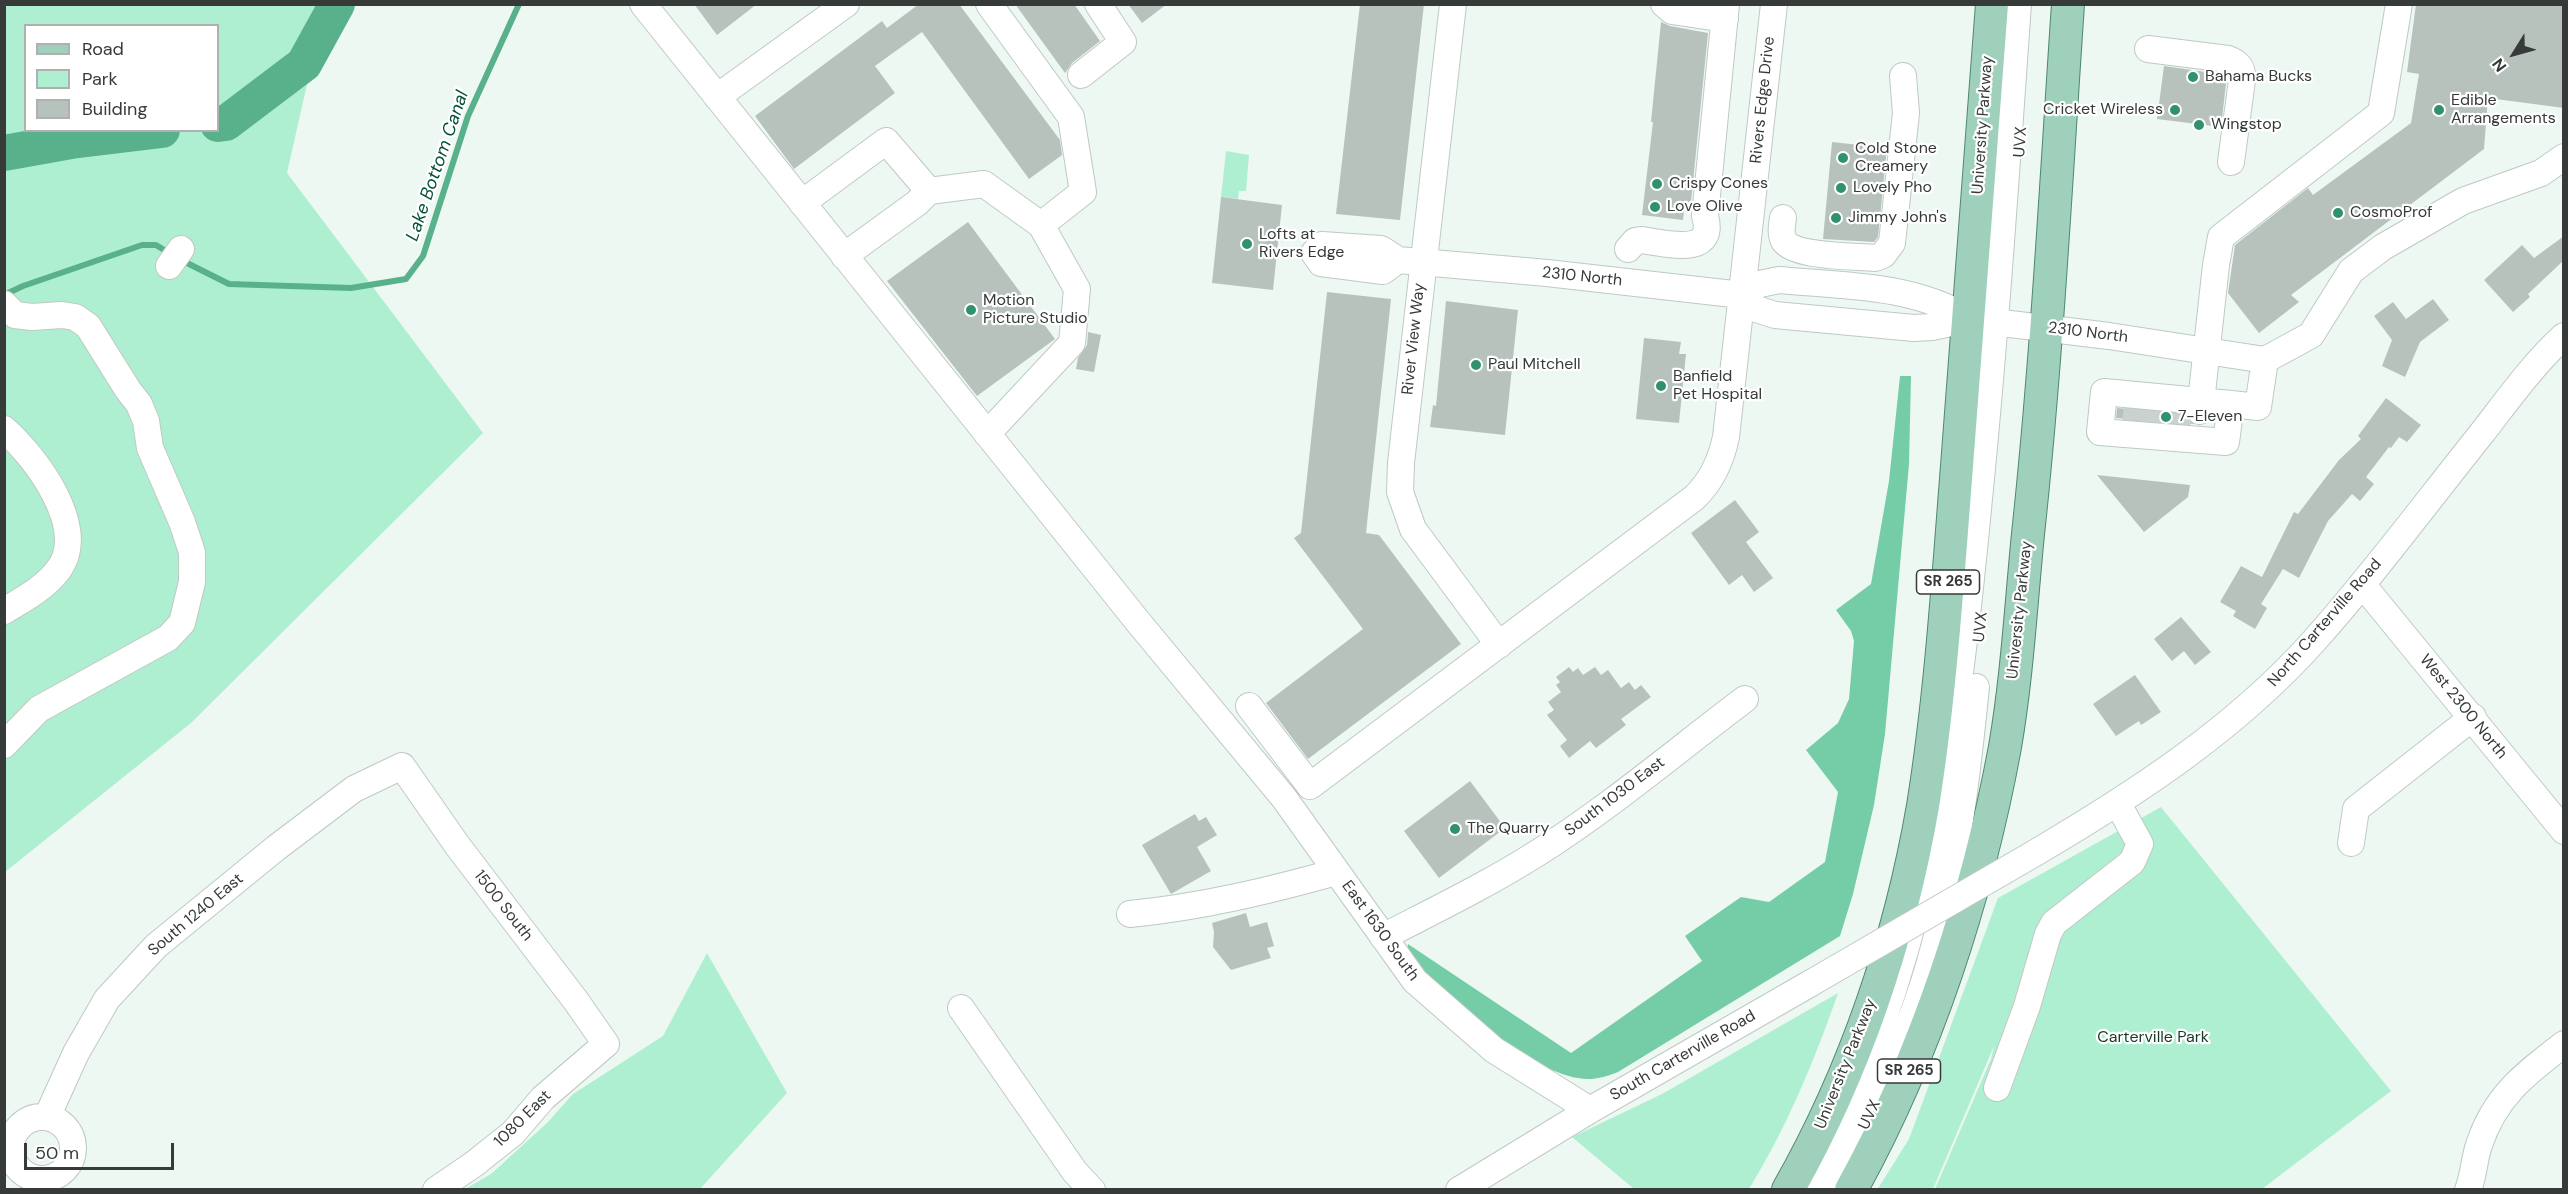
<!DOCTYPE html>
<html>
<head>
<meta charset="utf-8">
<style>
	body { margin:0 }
	#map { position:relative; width:2568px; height:1194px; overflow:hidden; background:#eef8f3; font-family:"DM Sans",sans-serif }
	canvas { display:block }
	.frame { position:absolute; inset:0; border:6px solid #363a38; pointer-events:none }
	.legend { position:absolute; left:24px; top:24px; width:195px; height:108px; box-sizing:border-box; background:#fff; border:2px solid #afb0af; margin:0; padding:8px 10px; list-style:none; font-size:18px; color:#363a38 }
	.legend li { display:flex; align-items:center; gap:12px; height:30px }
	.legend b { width:30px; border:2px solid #afb0af }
	.north { position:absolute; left:2484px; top:24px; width:60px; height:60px; -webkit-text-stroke:4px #fff; paint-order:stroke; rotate:233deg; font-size:16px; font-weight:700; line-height:24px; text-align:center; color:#363a38 }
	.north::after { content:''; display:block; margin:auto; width:21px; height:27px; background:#363a38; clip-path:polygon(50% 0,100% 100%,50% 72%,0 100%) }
	.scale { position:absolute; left:24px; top:1143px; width:150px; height:27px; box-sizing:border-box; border:3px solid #363a38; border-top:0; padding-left:8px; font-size:18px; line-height:21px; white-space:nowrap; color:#363a38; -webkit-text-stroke:4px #fff; paint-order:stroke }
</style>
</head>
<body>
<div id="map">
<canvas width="2568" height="1194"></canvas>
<div class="frame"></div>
<ul class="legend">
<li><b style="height:8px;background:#9ed0bb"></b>Road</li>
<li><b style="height:16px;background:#afefd1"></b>Park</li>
<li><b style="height:16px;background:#b8c2bd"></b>Building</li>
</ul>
<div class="north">N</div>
<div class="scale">50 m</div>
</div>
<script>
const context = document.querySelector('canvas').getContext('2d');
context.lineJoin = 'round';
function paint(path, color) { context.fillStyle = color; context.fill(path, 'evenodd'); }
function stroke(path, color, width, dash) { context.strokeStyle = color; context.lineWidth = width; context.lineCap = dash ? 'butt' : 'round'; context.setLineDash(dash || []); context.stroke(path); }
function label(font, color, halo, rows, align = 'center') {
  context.font = font + ' "DM Sans",sans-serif'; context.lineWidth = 4.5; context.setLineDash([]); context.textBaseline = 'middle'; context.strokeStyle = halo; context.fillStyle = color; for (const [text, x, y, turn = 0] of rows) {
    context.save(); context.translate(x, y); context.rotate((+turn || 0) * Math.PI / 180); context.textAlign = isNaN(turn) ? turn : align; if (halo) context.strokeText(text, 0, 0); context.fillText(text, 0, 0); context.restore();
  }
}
paint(new Path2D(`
	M 5,5 L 325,5 L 287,173 L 483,433 L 191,723 L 5,872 ZM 26,26 L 218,26 L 218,130 L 26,130 Z
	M 1226,151 L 1249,155 L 1246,191 L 1239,191 L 1238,199 L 1221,197 Z
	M 2161,807 L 2391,1091 L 2262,1189 L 1935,1189 L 1991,1059 L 1994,1046 L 1933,1189 L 1877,1190 L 1909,1139 L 1998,898 Z
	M 707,953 L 787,1093 L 700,1189 L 465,1189 L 491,1174 L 547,1123 L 573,1094 L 663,1036 Z
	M 1838,993 C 1814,1062 1787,1127 1749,1189 L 1634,1189 L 1572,1137 L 1662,1094 Z`), '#afefd1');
paint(new Path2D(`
	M 1900,376 L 1911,376 L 1909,464 L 1885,734 L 1874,805 L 1853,894 L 1840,936 L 1618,1072 C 1605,1077 1592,1081 1578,1078 C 1541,1073 1464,1018 1437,992 C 1426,980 1417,964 1407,951 L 1408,944 L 1571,1053 L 1702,961 L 1685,936 L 1741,897 L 1769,902 L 1825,862 L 1838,792 L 1806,750 L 1838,723 L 1849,699 L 1854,641 L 1851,631 L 1836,610 L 1871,584 L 1889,481 Z`), '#75cda7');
stroke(new Path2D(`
	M 181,260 L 229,284 L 351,288 L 406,279 L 423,256 L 468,116 L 519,4
	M 4,295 L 23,286 L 142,245 L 156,245 L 169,253`), '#59b18c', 6);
stroke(new Path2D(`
	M 218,124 L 226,123 L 304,64 L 337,4
	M 4,153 L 71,141 L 162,130`), '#59b18c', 36);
paint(new Path2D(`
	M 694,4 L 757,4 L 717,35 Z
	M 919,4 L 959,4 L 1060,140 L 1062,155 L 1029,179 L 922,32 L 875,66 L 895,93 L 794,169 L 755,116 L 882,21 L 887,28 Z
	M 1015,4 L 1074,4 L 1100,41 L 1072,63 L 1065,73 Z
	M 1128,4 L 1167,4 L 1142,23 Z
	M 1360,4 L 1424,4 L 1400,220 L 1336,214 Z
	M 2416,4 L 2564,4 L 2564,108 L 2488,98 L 2484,149 L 2291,295 L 2299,302 L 2259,333 L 2228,293 L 2235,245 L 2308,188 L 2313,195 L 2411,123 L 2419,74 L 2407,72 Z
	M 1661,22 L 1670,26 L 1708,33 L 1690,212 L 1684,211 L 1683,220 L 1642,215 L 1653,122 L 1651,122 Z
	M 2164,66 L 2227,75 L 2221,127 L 2157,119 Z
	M 1832,142 L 1887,148 L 1878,237 L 1874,242 L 1823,239 Z
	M 1221,197 L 1282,205 L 1273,290 L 1212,283 Z
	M 968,222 L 1055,339 L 977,396 L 887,281 Z
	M 2564,236 L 2564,260 L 2528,294 L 2530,297 L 2513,312 L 2484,280 L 2522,245 L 2534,258 Z
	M 1327,292 L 1391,299 L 1366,533 L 1379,535 L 1461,644 L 1308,759 L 1266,703 L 1363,629 L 1294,538 L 1301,533 Z
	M 2433,299 L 2449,320 L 2420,342 L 2405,377 L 2382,366 L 2392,340 L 2374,316 L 2393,302 L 2406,319 Z
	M 1446,301 L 1518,310 L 1505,435 L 1430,427 L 1433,405 L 1436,406 Z
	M 1088,332 L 1101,335 L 1094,372 L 1076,369 L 1078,358 L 1087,345 Z
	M 1644,338 L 1681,342 L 1679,354 L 1686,354 L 1679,423 L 1636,419 Z
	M 2386,398 L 2421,425 L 2407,442 L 2399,437 L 2391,448 L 2389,447 L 2366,477 L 2374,484 L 2360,501 L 2352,494 L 2328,521 L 2299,578 L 2283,569 L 2261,604 L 2267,608 L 2255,629 L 2233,616 L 2236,611 L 2220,602 L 2241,566 L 2262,577 L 2294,512 L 2298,514 L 2339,460 L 2361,439 L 2358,436 Z
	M 2117,408 L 2186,415 L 2194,424 L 2116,418 Z
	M 2097,475 L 2190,485 L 2188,497 L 2144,532 Z
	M 1735,500 L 1759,532 L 1746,542 L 1773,578 L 1754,592 L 1742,575 L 1729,585 L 1691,533 Z
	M 2181,617 L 2211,652 L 2195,665 L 2184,651 L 2172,661 L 2154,639 Z
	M 1569,667 L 1573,672 L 1578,668 L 1583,675 L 1595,667 L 1601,675 L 1608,670 L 1621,688 L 1629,682 L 1635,690 L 1641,685 L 1651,697 L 1621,719 L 1626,725 L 1596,748 L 1590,741 L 1569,758 L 1560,746 L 1567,740 L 1547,715 L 1554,710 L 1548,702 L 1561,692 L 1556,685 L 1560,682 L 1556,677 Z
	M 2135,675 L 2161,712 L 2141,725 L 2139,721 L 2116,736 L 2093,704 Z
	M 1470,781 L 1505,828 L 1439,878 L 1404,831 Z
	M 1195,814 L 1199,821 L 1206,817 L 1217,835 L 1197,847 L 1211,871 L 1171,894 L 1142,845 Z
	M 1246,913 L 1250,927 L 1267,922 L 1274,946 L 1267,948 L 1271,958 L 1231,970 L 1213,947 L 1214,932 L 1212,923 Z`), '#b8c2bd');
stroke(new Path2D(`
	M 2135,423 L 2137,406
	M 2156,425 L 2157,407
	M 2177,427 L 2179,409`), '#c9d2ce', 26, [26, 13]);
const minor = new Path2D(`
	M 643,4 L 1139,623 L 1284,798 L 1415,981 L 1494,1050 L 1590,1110
	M 1453,4 L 1401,463 L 1400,492 L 1413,529 L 1499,645
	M 1664,4 L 1672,11 L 1725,19
	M 2148,49 L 2228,59 C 2239,63 2243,68 2242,80 L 2231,162
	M 1081,75 L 1123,42 L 1098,4
	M 717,97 L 846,4
	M 802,203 L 886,141 L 929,191
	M 1783,218 C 1782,225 1780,234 1784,241 C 1795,257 1855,256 1875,258 L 1883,255 L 1892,243 L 1906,113 L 1903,76
	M 1628,249 L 1635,241 L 1641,240 C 1665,243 1717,258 1705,216 L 1726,4
	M 844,256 L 917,203 L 929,191 L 984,184 L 1041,225 L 1083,192 L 1071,117 L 989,4
	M 1398,260 L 1383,271 L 1321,263 L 1314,253 L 1322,245 L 1381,249 L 1398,260 L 1547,273 L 1742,295 L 1760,284 L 1779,280 C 1843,286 1912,284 1969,319
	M 169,266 L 181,249
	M 1742,295 L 1756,309 L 1775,315 L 1914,328 L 1932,327 L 1969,319 L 2109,336 L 2265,360 L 2311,335 L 2351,271 L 2383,247 L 2463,201 L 2541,173 L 2564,157
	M 4,304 L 15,315 L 32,317 L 62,315 L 75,317 L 88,326 L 128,390 L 139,404 L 146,421 L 150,448 L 182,522 L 192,552 L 192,582 L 182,623 L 168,638 L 39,709 L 4,745
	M 2104,392 L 2231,404 L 2226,442 L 2100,432 Z
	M 2231,404 L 2258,407 L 2265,360
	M 2200,411 L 2216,265 L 2221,237 L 2381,113 L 2399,4
	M 4,429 C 36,457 89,528 59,569 C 45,588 24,599 4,611
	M 987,434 L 1072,343 L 1077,289 L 1041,225
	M 2362,584 L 2564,831
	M 1249,706 L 1310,786 L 1694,498 C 1712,481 1721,461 1726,437 L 1774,4
	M 2351,843 L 2356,809 L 2473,717
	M 2035,853 C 2135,794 2234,730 2313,642 C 2372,576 2426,503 2482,433 C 2507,401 2533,364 2564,336
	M 1130,914 C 1201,907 1268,891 1336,872
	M 1383,937 C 1435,910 1487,885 1536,854 C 1609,808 1676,751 1745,699
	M 961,1008 L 1075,1172 L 1092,1190
	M 1997,1088 L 2027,1006 L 2048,934 L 2054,923 L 2132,862 L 2140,844 L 2118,804
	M 47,1117 L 76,1053 L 107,999 L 156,946 L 276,848 L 354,789 L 402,766 L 457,845 L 576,1001 L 606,1044 L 543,1098 L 513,1133 L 474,1164 L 436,1190
	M11 1148a31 31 0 1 1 62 0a31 31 0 1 1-62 0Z
	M 1459,1190 L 1590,1110 L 1811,983
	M 1809,1190 C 1925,975 1955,748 1978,509 C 1995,341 2006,173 2018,4
	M 1832,1190 C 1867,1123 1901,1054 1924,982 C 1954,886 1966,787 1976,687
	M 2468,1190 C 2474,1175 2474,1159 2479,1145 C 2495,1096 2525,1074 2564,1044`);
const major = new Path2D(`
	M 1788,1190 C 1855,1072 1900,939 1923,806 C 1941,693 1948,580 1957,466 C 1969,312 1980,158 1992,4
	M 1851,1190 C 1926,1055 1977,898 2005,747 C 2017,677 2021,605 2028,534 C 2047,358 2056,181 2068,4`);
stroke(minor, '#bfc9c4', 28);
stroke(major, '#4f876f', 34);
stroke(minor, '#fff', 26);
stroke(major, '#9ed0bb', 32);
const minorBridge = new Path2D(`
	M 1811,983 L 2035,853`);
stroke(minorBridge, '#bfc9c4', 28, []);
stroke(minorBridge, '#fff', 26);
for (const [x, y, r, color] of [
	[2193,77,6,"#2f926d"],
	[2175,110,6,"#2f926d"],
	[2439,110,6,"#2f926d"],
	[2199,125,6,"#2f926d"],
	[1843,158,6,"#2f926d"],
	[1657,184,6,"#2f926d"],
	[1841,188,6,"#2f926d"],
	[1655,207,6,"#2f926d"],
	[2338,213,6,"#2f926d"],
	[1836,218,6,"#2f926d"],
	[1247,244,6,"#2f926d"],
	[971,310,6,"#2f926d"],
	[1476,365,6,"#2f926d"],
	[1661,386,6,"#2f926d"],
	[2166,417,6,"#2f926d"],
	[1455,829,6,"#2f926d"]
]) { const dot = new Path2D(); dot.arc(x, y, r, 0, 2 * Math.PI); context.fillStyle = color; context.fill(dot); stroke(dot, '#fff', 2); }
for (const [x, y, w] of [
	[1948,582,63],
	[1909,1071,63]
]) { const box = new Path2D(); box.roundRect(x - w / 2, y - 12, w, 24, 4.5); context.fillStyle = '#fff'; context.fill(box); stroke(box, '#363a38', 1.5); }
label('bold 15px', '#363a38', null, [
	["SR 265",1948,582],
	["SR 265",1909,1071]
]);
label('16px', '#363a38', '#fff', [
	["Bahama Bucks",2205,77],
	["Edible",2451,101],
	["Arrangements",2451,119],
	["Cricket Wireless",2163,110,"right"],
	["Wingstop",2211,125],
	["Cold Stone",1855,149],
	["Creamery",1855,167],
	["Crispy Cones",1669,184],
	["Lovely Pho",1853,188],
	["Love Olive",1667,207],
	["CosmoProf",2350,213],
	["Jimmy John's",1848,218],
	["Lofts at",1259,235],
	["Rivers Edge",1259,253],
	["Motion",983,301],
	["Picture Studio",983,319],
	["Paul Mitchell",1488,365],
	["Banfield",1673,377],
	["Pet Hospital",1673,395],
	["7-Eleven",2178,417],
	["The Quarry",1467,829]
], 'left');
label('16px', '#363a38', '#fff', [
	["Rivers Edge Drive",1763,100,-84],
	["University Parkway",1983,125,-86],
	["UVX",2021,142,-86],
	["2310 North",1582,277,6],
	["2310 North",2088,333,7],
	["River View Way",1414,339,-84],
	["University Parkway",2020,610,-84],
	["North Carterville Road",2325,623,-49],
	["UVX",1981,627,-84],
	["West 2300 North",2463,707,51],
	["South 1030 East",1615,797,-37],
	["1500 South",503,906,52],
	["South 1240 East",196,915,-40],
	["East 1630 South",1380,931,54],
	["South Carterville Road",1683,1056,-30],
	["University Parkway",1846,1064,-68],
	["UVX",1870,1115,-65],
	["1080 East",523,1119,-45]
]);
label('16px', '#12392a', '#fff', [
	["Carterville Park",2153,1038]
]);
label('italic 18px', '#034f37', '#fff', [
	["Lake Bottom Canal",438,166,-71]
]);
</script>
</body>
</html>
